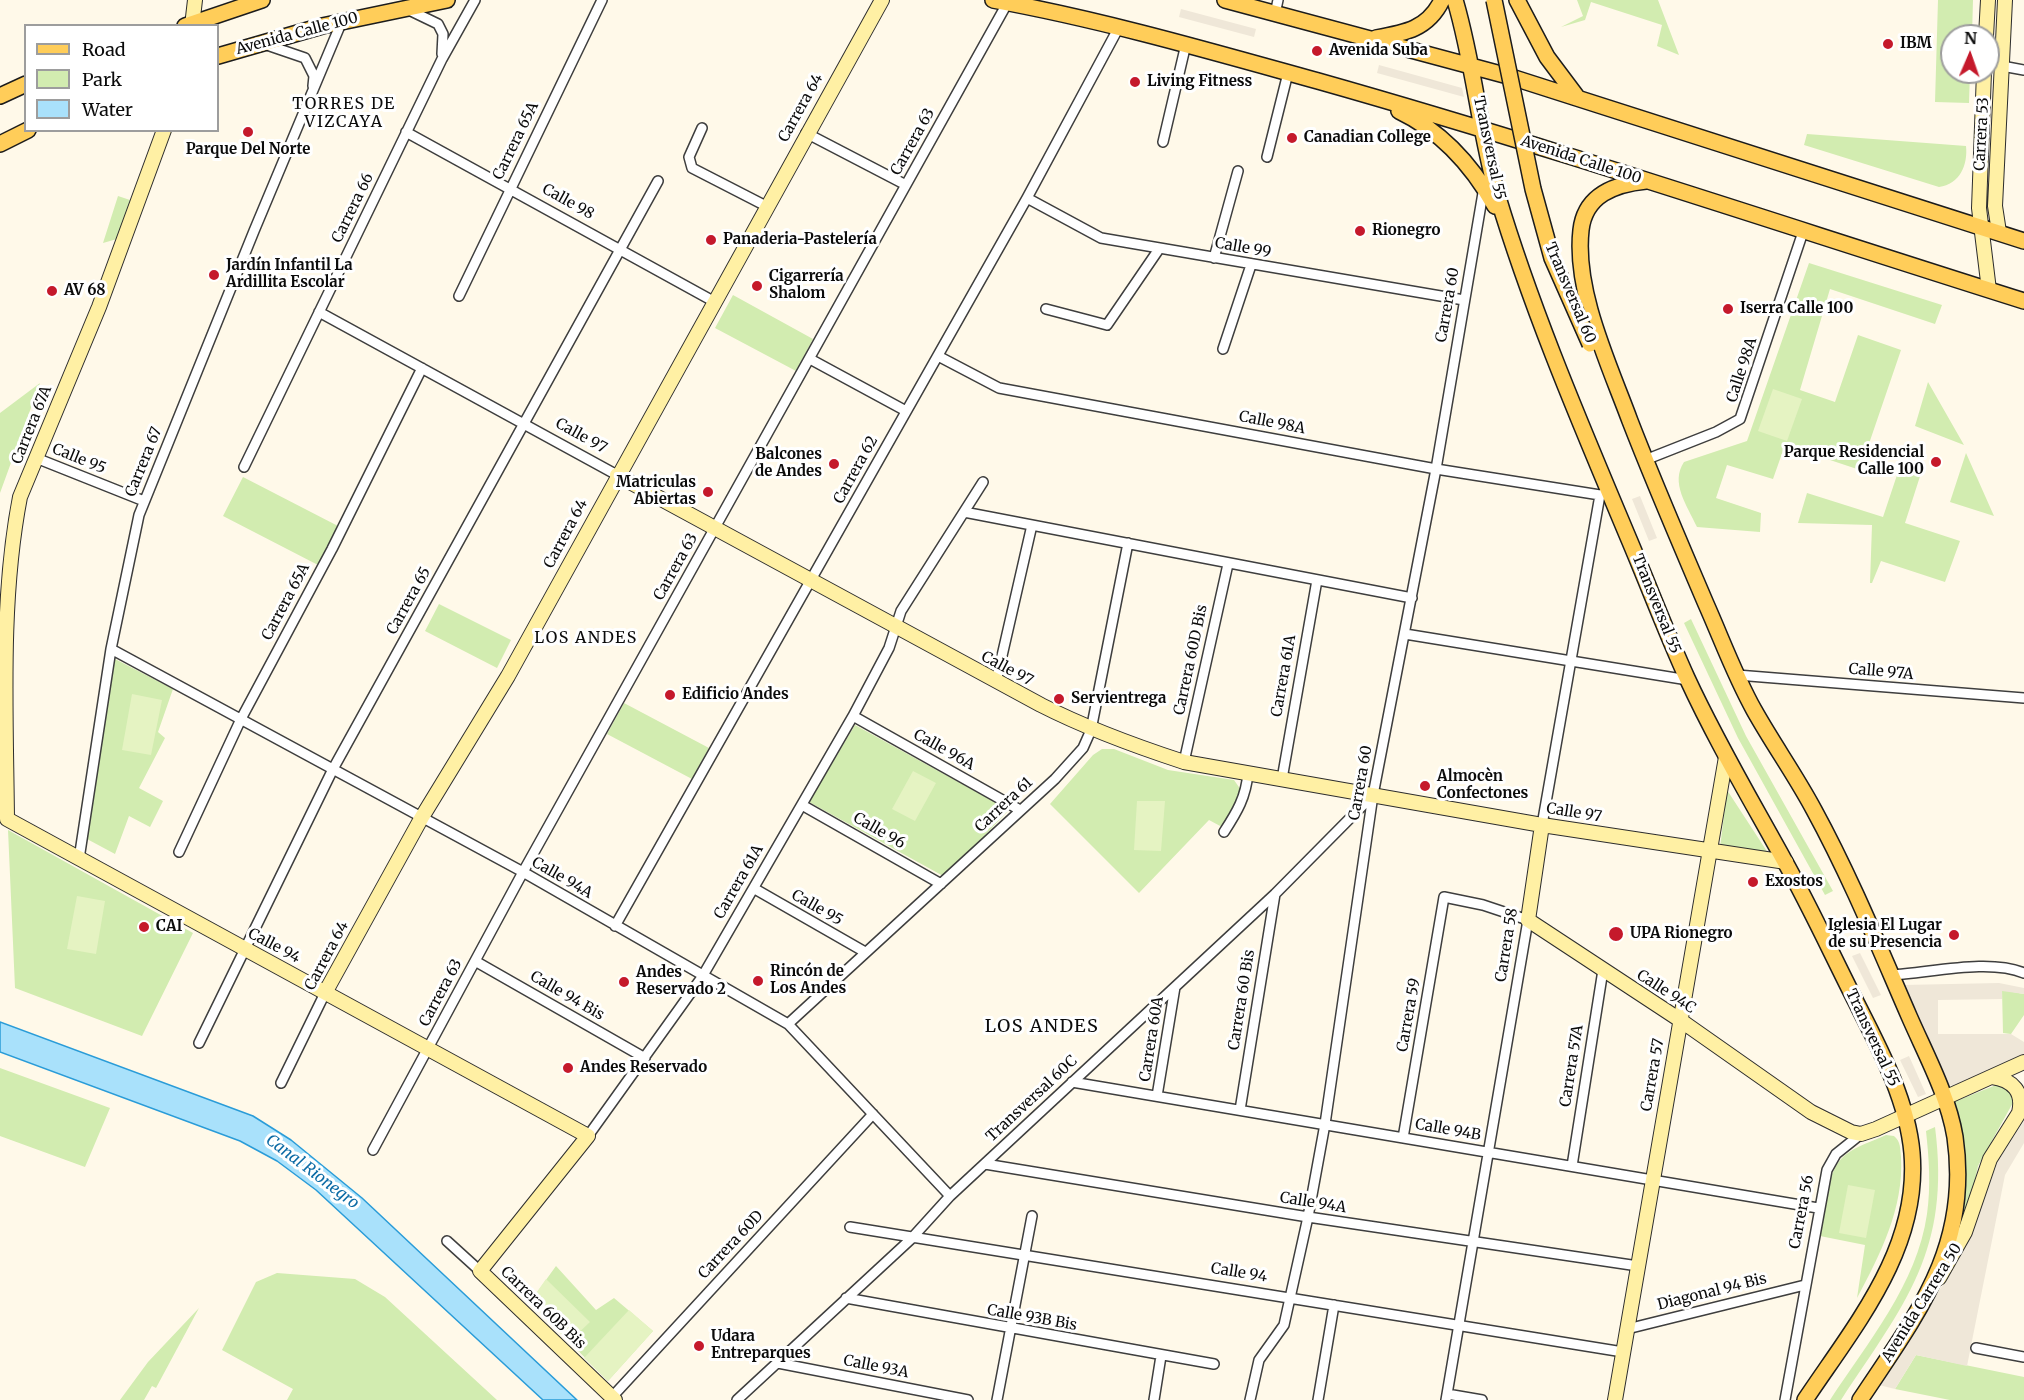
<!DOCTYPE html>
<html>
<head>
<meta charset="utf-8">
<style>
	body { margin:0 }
	#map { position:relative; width:2024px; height:1400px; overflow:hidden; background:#fff9e9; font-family:Merriweather,serif }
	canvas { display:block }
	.legend { position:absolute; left:24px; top:24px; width:195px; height:108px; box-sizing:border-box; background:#fff; border:2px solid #9d9d9d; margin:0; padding:8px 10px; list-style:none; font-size:18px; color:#0b0b0b }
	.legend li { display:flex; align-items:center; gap:12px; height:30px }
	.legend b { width:30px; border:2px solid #9d9d9d }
	.north { position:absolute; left:1940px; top:24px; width:60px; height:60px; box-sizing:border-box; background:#fff; border:2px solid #9d9d9d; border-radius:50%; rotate:2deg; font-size:16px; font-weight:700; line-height:24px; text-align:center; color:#0b0b0b }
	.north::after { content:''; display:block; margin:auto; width:21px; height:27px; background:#c5192b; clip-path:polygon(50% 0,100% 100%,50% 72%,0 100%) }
</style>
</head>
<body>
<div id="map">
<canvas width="2024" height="1400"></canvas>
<ul class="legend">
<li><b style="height:8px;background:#ffcd59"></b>Road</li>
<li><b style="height:16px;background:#d2ecb0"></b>Park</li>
<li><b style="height:16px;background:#a9e1fb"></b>Water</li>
</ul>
<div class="north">N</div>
</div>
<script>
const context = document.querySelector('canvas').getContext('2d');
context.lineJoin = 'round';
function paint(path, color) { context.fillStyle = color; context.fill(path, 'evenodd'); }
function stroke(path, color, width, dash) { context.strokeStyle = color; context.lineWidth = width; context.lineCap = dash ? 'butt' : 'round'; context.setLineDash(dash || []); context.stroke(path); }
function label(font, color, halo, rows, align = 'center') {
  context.font = font + ' Merriweather,serif'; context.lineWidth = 6; context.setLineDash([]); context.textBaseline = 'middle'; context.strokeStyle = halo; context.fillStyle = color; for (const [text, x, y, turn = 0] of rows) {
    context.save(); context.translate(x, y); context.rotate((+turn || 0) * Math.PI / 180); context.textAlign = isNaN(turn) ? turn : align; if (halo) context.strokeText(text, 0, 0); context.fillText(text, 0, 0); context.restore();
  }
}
paint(new Path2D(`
	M 1577,0 L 1658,0 L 1679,55 L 1657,46 L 1662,25 L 1591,2 L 1585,20 L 1561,27 L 1583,16 Z
	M 1938,0 L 1973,0 L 1972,36 L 1952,36 L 1952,72 L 1970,72 L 1969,103 L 1935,102 Z
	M 1807,134 L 1966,146 C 1968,165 1960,184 1939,187 L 1804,145 Z
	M 118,196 L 130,200 L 117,239 L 103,243 Z
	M 1809,263 L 1942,305 L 1935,324 L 1830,289 L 1800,390 L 1835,402 L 1858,335 L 1901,350 L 1860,470 L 1785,445 L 1773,479 L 1727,465 L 1716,498 L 1761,513 L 1760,532 L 1697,527 C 1687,505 1670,483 1684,462 L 1747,441 Z
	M 733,295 L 813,339 L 796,371 L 715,328 Z
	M 1928,382 L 1964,445 L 1915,426 Z
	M 40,383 L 0,493 L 0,413 Z
	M 1966,453 L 1994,516 L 1950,502 Z
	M 1902,460 L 1923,467 L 1905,523 L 1960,541 L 1945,582 L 1881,561 L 1872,583 L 1870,583 L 1872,525 L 1798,523 L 1807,493 L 1883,517 Z
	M 243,477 L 338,526 L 318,565 L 223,516 Z
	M 439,604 L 511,640 L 497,668 L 425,631 Z
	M 1691,619 L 1746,736 L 1833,891 L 1825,895 L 1738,738 L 1684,623 Z
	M 115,659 L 173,689 L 158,732 L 165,738 L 139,788 L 163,801 L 150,827 L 129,816 L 115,854 L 87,839 Z
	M 624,703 L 709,748 L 692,779 L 607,734 Z
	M 855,725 L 1009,810 L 945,877 L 809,802 Z
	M 1102,749 L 1114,749 L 1168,770 L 1234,780 L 1241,790 L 1233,811 L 1222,827 L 1209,820 L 1139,893 L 1050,804 L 1093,755 Z
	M 1727,790 L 1770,856 L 1720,848 Z
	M 8,830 L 193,933 L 142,1036 L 15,988 Z
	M 2002,990 L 2024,994 L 2024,1015 L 2011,1034 L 2003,1033 Z
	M 0,1068 L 110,1108 L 85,1167 L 0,1136 Z
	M 2001,1083 L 2010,1086 L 2015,1099 L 1978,1166 L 1972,1194 L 1957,1227 L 1959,1126 L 1954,1102 Z
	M 1935,1127 C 1951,1251 1905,1303 1841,1400 L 1830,1400 C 1868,1342 1917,1284 1927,1214 C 1931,1186 1929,1159 1926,1131 Z
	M 1886,1135 L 1894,1136 C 1901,1142 1900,1148 1901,1157 C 1904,1208 1880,1255 1857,1298 L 1865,1245 L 1820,1236 C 1825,1212 1825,1173 1844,1156 C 1856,1146 1873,1141 1886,1135 Z
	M 556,1266 L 596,1310 L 614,1298 L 653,1331 L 608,1381 L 530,1302 Z
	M 277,1273 L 355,1279 L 385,1297 L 497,1400 L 287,1400 L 293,1389 L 222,1350 L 256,1282 Z
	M 199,1308 L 156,1388 L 152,1386 L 144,1400 L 120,1400 L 148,1362 Z
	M 1916,1355 L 2024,1377 L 2024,1400 L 1950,1400 L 1895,1389 Z`), '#d2ecb0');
paint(new Path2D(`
	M 1773,389 L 1802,399 L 1787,441 L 1758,431 Z
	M 132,694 L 162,700 L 151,755 L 122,750 Z
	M 913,771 L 936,783 L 915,821 L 892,809 Z
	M 1137,801 L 1165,801 L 1161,851 L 1134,850 Z
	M 77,896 L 105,901 L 96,954 L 67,949 Z
	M 1848,1185 L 1875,1190 L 1866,1238 L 1839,1233 Z
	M 546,1279 L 590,1322 L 569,1342 L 530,1302 Z
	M 629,1310 L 653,1331 L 608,1381 L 584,1358 Z`), '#e5f3c2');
paint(new Path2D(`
	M 1181,9 L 1256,29 L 1254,37 L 1179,17 Z
	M 1379,65 L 1462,88 L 1464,97 L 1377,73 Z
	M 1640,496 L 1657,538 L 1649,541 L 1632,499 Z
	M 1860,953 L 1881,995 L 1873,998 L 1852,956 Z
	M 1999,983 L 2024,988 L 2024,994 L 2002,991 L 2002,999 L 1938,1000 L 1938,1034 L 2011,1034 L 2024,1042 L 2024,1058 L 1959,1088 L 1946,1084 L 1903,985 Z
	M 1909,1056 L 1926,1094 L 1918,1097 L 1900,1060 Z
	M 2024,1121 L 2024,1143 L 2005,1175 L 1967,1366 L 1916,1355 L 1895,1389 L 1879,1385 L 1958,1261 L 1973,1230 L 1998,1161 Z`), '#efe7d8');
const water = new Path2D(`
	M 0,1022 L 253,1116 L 291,1140 L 362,1198 L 577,1400 L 543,1400 L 316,1190 L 277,1161 L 240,1141 L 0,1052 Z`);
paint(water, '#a9e1fb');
stroke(water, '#2a9cd8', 1.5);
const street = new Path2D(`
	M 409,10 L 438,24 L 443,34 L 442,54
	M 1275,14 L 1278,0
	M 264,44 L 305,58 L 314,76 L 313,86
	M 2002,66 L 2024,70
	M 702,128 L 689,157 L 692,168 L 766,206
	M 406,132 L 713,301
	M 806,133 L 906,185
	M 1163,142 L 1186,44
	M 1267,157 L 1288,73
	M 1027,198 L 1101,238 L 1464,300
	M 1214,258 L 1238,171
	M 459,296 L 602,0
	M 1046,309 L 1107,325 L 1159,249
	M 319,312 L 617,475
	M 1223,349 L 1251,265
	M 938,356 L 999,388 L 1436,469 L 1600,495 L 1609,492
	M 810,359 L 906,411
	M 36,458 L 144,501
	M 1645,460 L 1716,432 L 1740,419 L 1803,232
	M 244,467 L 442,59 L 475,0
	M 964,512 L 1412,598
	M 1405,634 L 1688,680
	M 111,649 L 523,872 L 788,1024 L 950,1196
	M 1737,675 L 2024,698
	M 996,682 L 1032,525
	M 853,716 L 1020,810
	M 1184,762 L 1228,564
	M 1282,779 L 1317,580
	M 802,805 L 941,884
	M 1542,825 L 1600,495
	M 1224,832 C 1237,812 1246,797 1248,773
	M 179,852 L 241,719 L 332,549 L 422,368
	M 79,859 L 111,649 L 139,515 L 254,231 L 342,21
	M 755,889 L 865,952
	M 615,926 L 1027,198 L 1119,27
	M 475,961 L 645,1058
	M 1891,975 C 1930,973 1989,958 2024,973
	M 788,1024 L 1055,779 L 1083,748 L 1091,730 L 1128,543
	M 199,1043 L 333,769 L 658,181
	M 1072,1082 L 1818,1208
	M 281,1083 L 326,991
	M 1157,1096 L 1175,987
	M 1240,1110 L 1275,894
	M 588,1136 L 702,977 L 853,716 L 889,648 L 901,611 L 983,482
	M 1403,1138 L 1444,897 L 1483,905 L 1528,920 L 1446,1400
	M 373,1150 L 523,872 L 1009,0
	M 985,1164 L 1308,1217 L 1638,1266
	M 1572,1166 L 1603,970
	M 850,1227 L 1623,1352
	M 447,1241 L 480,1271
	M 846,1298 L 1214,1364
	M 1627,1329 L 1805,1285
	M 1976,1348 L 2024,1357
	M 778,1363 L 968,1400
	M 1447,1394 L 1482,1400
	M 612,1397 L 873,1114
	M 737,1400 L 911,1239 L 950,1196 L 1275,894 L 1373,795
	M 997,1400 L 1032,1216
	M 1154,1400 L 1161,1356
	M 1250,1400 L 1259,1360 L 1284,1325 L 1308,1217 L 1325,1124 L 1373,795 L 1436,469 L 1484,187
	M 1318,1400 L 1334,1305
	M 1785,1400 L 1827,1170 L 1836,1154 L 1861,1134`);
const secondary = new Path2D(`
	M 192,26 L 195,0
	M 1986,36 L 1988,0
	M 1984,72 L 1979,208 L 1989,290
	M 164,130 L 99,307 L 20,497 C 0,600 6,713 7,819 L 588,1136 L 480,1271 L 615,1400
	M 1999,232 L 1995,206 L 2005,0
	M 617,475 L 1041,705 C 1088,729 1135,746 1184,762 L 1542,825 L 1786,862
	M 1542,825 L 1528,920 L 1680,1020 L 1811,1112 L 1851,1132 L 1861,1134 L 1876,1129 L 2024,1062
	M 326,991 L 422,817 L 508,676 L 882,0
	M 1992,1077 C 2013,1080 2024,1092 2019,1113
	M 1939,1278 L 1965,1232 L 1990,1159 L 2024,1105
	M 1615,1400 L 1726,757`);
const primary = new Path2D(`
	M 993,0 C 1103,20 1210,51 1318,81 C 1555,148 1789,227 2024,301
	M 1225,0 L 1508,76 L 2024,241
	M 1455,0 C 1474,64 1479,130 1497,194 C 1532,311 1581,425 1628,537 C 1648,584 1666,632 1687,678 C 1716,741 1751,800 1784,860 C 1808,903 1828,946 1850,990 C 1875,1040 1907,1096 1912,1153 C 1920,1249 1855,1325 1805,1400
	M 1517,0 L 1547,57 L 1577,97
	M 185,26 L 262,0
	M 1376,38 C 1405,33 1428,29 1442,0
	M 218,56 L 322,26 L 447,0
	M 0,96 L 26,84
	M 1399,111 C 1441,131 1472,165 1495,206
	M 0,144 L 28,130
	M 1646,181 C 1615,184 1585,195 1581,230 C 1574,291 1609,364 1630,421 C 1654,483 1680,543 1706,604 C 1722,640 1735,676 1754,710 C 1773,744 1796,776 1814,810 C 1850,876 1879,947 1909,1016 C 1926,1055 1948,1095 1955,1137 C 1971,1247 1917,1314 1860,1400`);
stroke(street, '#3e3e3e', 12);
stroke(secondary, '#2d2d2d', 16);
stroke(primary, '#1c1c1c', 18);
stroke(street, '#fff', 9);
stroke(secondary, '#fff0a4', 14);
stroke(primary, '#ffcd59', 15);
const primaryBridge = new Path2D(`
	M 1494,0 L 1533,189 L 1552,258 L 1590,344`);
stroke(primaryBridge, '#1c1c1c', 18, []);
stroke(primaryBridge, '#ffcd59', 15);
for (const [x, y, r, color] of [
	[1888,44,6,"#c5192b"],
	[1317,51,6,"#c5192b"],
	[1135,82,6,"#c5192b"],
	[248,132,6,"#c5192b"],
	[1292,138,6,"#c5192b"],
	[1360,231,6,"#c5192b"],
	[711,240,6,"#c5192b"],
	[214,275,6,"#c5192b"],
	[757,286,6,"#c5192b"],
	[52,291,6,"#c5192b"],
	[1728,309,6,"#c5192b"],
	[1936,462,6,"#c5192b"],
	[834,464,6,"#c5192b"],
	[708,492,6,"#c5192b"],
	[670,695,6,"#c5192b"],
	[1059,699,6,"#c5192b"],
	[1425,786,6,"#c5192b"],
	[1753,882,6,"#c5192b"],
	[144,927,6,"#c5192b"],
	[1616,934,8,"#c5192b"],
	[1954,935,6,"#c5192b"],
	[758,981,6,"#c5192b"],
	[624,982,6,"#c5192b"],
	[568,1068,6,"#c5192b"],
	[699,1346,6,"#c5192b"]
]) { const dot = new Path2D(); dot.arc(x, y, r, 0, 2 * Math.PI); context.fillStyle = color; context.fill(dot); stroke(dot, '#fff', 2); }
label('15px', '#0b0b0b', '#fff', [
	["Avenida Calle 100",297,34,-15],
	["Carrera 64",801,108,-61],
	["Carrera 53",1982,134,-87],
	["Carrera 65A",516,141,-64],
	["Carrera 63",913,142,-61],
	["Transversal 55",1489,148,78],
	["Avenida Calle 100",1581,160,18],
	["Calle 98",568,202,29],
	["Carrera 66",353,208,-64],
	["Calle 99",1243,248,10],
	["Transversal 60",1570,293,67],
	["Carrera 60",1448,305,-80],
	["Calle 98A",1742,370,-72],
	["Calle 98A",1272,423,11],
	["Carrera 67A",32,425,-68],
	["Calle 97",581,436,29],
	["Calle 95",79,459,22],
	["Carrera 67",144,462,-68],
	["Carrera 62",856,470,-61],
	["Carrera 64",566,534,-62],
	["Carrera 63",676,567,-61],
	["Carrera 65",409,601,-61],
	["Carrera 65A",286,602,-62],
	["Transversal 55",1656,604,68],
	["Carrera 60D Bis",1191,660,-78],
	["Calle 97",1007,669,28],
	["Calle 97A",1881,672,5],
	["Carrera 61A",1284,676,-80],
	["Calle 96A",944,750,29],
	["Carrera 60",1361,783,-80],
	["Carrera 61",1004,805,-43],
	["Calle 97",1574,813,9],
	["Calle 96",879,831,30],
	["Calle 94A",562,878,30],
	["Carrera 61A",739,882,-60],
	["Calle 95",817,908,30],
	["Carrera 58",1507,945,-81],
	["Calle 94",274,946,28],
	["Carrera 64",327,956,-62],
	["Calle 94C",1666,992,33],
	["Carrera 63",441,993,-62],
	["Calle 94 Bis",567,996,30],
	["Carrera 60 Bis",1242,1000,-81],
	["Carrera 59",1409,1015,-80],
	["Transversal 55",1872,1038,65],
	["Carrera 60A",1152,1039,-81],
	["Carrera 57A",1572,1066,-81],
	["Carrera 57",1653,1075,-80],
	["Transversal 60C",1032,1099,-43],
	["Calle 94B",1448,1130,10],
	["Calle 94A",1313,1203,9],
	["Carrera 56",1802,1212,-79],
	["Carrera 60D",731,1245,-47],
	["Calle 94",1239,1273,9],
	["Diagonal 94 Bis",1712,1292,-14],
	["Avenida Carrera 50",1922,1303,-58],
	["Carrera 60B Bis",543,1308,44],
	["Calle 93B Bis",1032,1318,10],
	["Calle 93A",876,1367,11]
]);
label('bold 15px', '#0b0b0b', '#fff', [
	["IBM",1900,44],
	["Avenida Suba",1329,51],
	["Living Fitness",1147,82],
	["Canadian College",1304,138],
	["Parque Del Norte",248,150,"center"],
	["Rionegro",1372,231],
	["Panaderia-Pastelería",723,240],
	["Jardín Infantil La",226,266],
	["Ardillita Escolar",226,283],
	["Cigarrería",769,277],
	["Shalom",769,294],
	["AV 68",64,291],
	["Iserra Calle 100",1740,309],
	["Parque Residencial",1924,453,"right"],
	["Calle 100",1924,470,"right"],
	["Balcones",822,455,"right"],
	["de Andes",822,472,"right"],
	["Matriculas",696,483,"right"],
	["Abiertas",696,500,"right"],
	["Edificio Andes",682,695],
	["Servientrega",1071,699],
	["Almocèn",1437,777],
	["Confectones",1437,794],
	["Exostos",1765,882],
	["Iglesia El Lugar",1942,926,"right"],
	["de su Presencia",1942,943,"right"],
	["CAI",156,927],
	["UPA Rionegro",1630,934],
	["Rincón de",770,972],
	["Los Andes",770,989],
	["Andes",636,973],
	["Reservado 2",636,990],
	["Andes Reservado",580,1068],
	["Udara",711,1337],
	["Entreparques",711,1354]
], 'left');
context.letterSpacing = '1.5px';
label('16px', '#0b0b0b', '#fff', [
	["TORRES DE",344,104],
	["VIZCAYA",344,122],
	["LOS ANDES",586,638]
]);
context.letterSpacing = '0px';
label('italic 16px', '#0c6ba5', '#fff', [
	["Canal Rionegro",312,1172,37]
]);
context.letterSpacing = '1.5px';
label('18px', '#0b0b0b', '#fff', [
	["LOS ANDES",1042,1027]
]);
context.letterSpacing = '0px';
</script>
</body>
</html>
